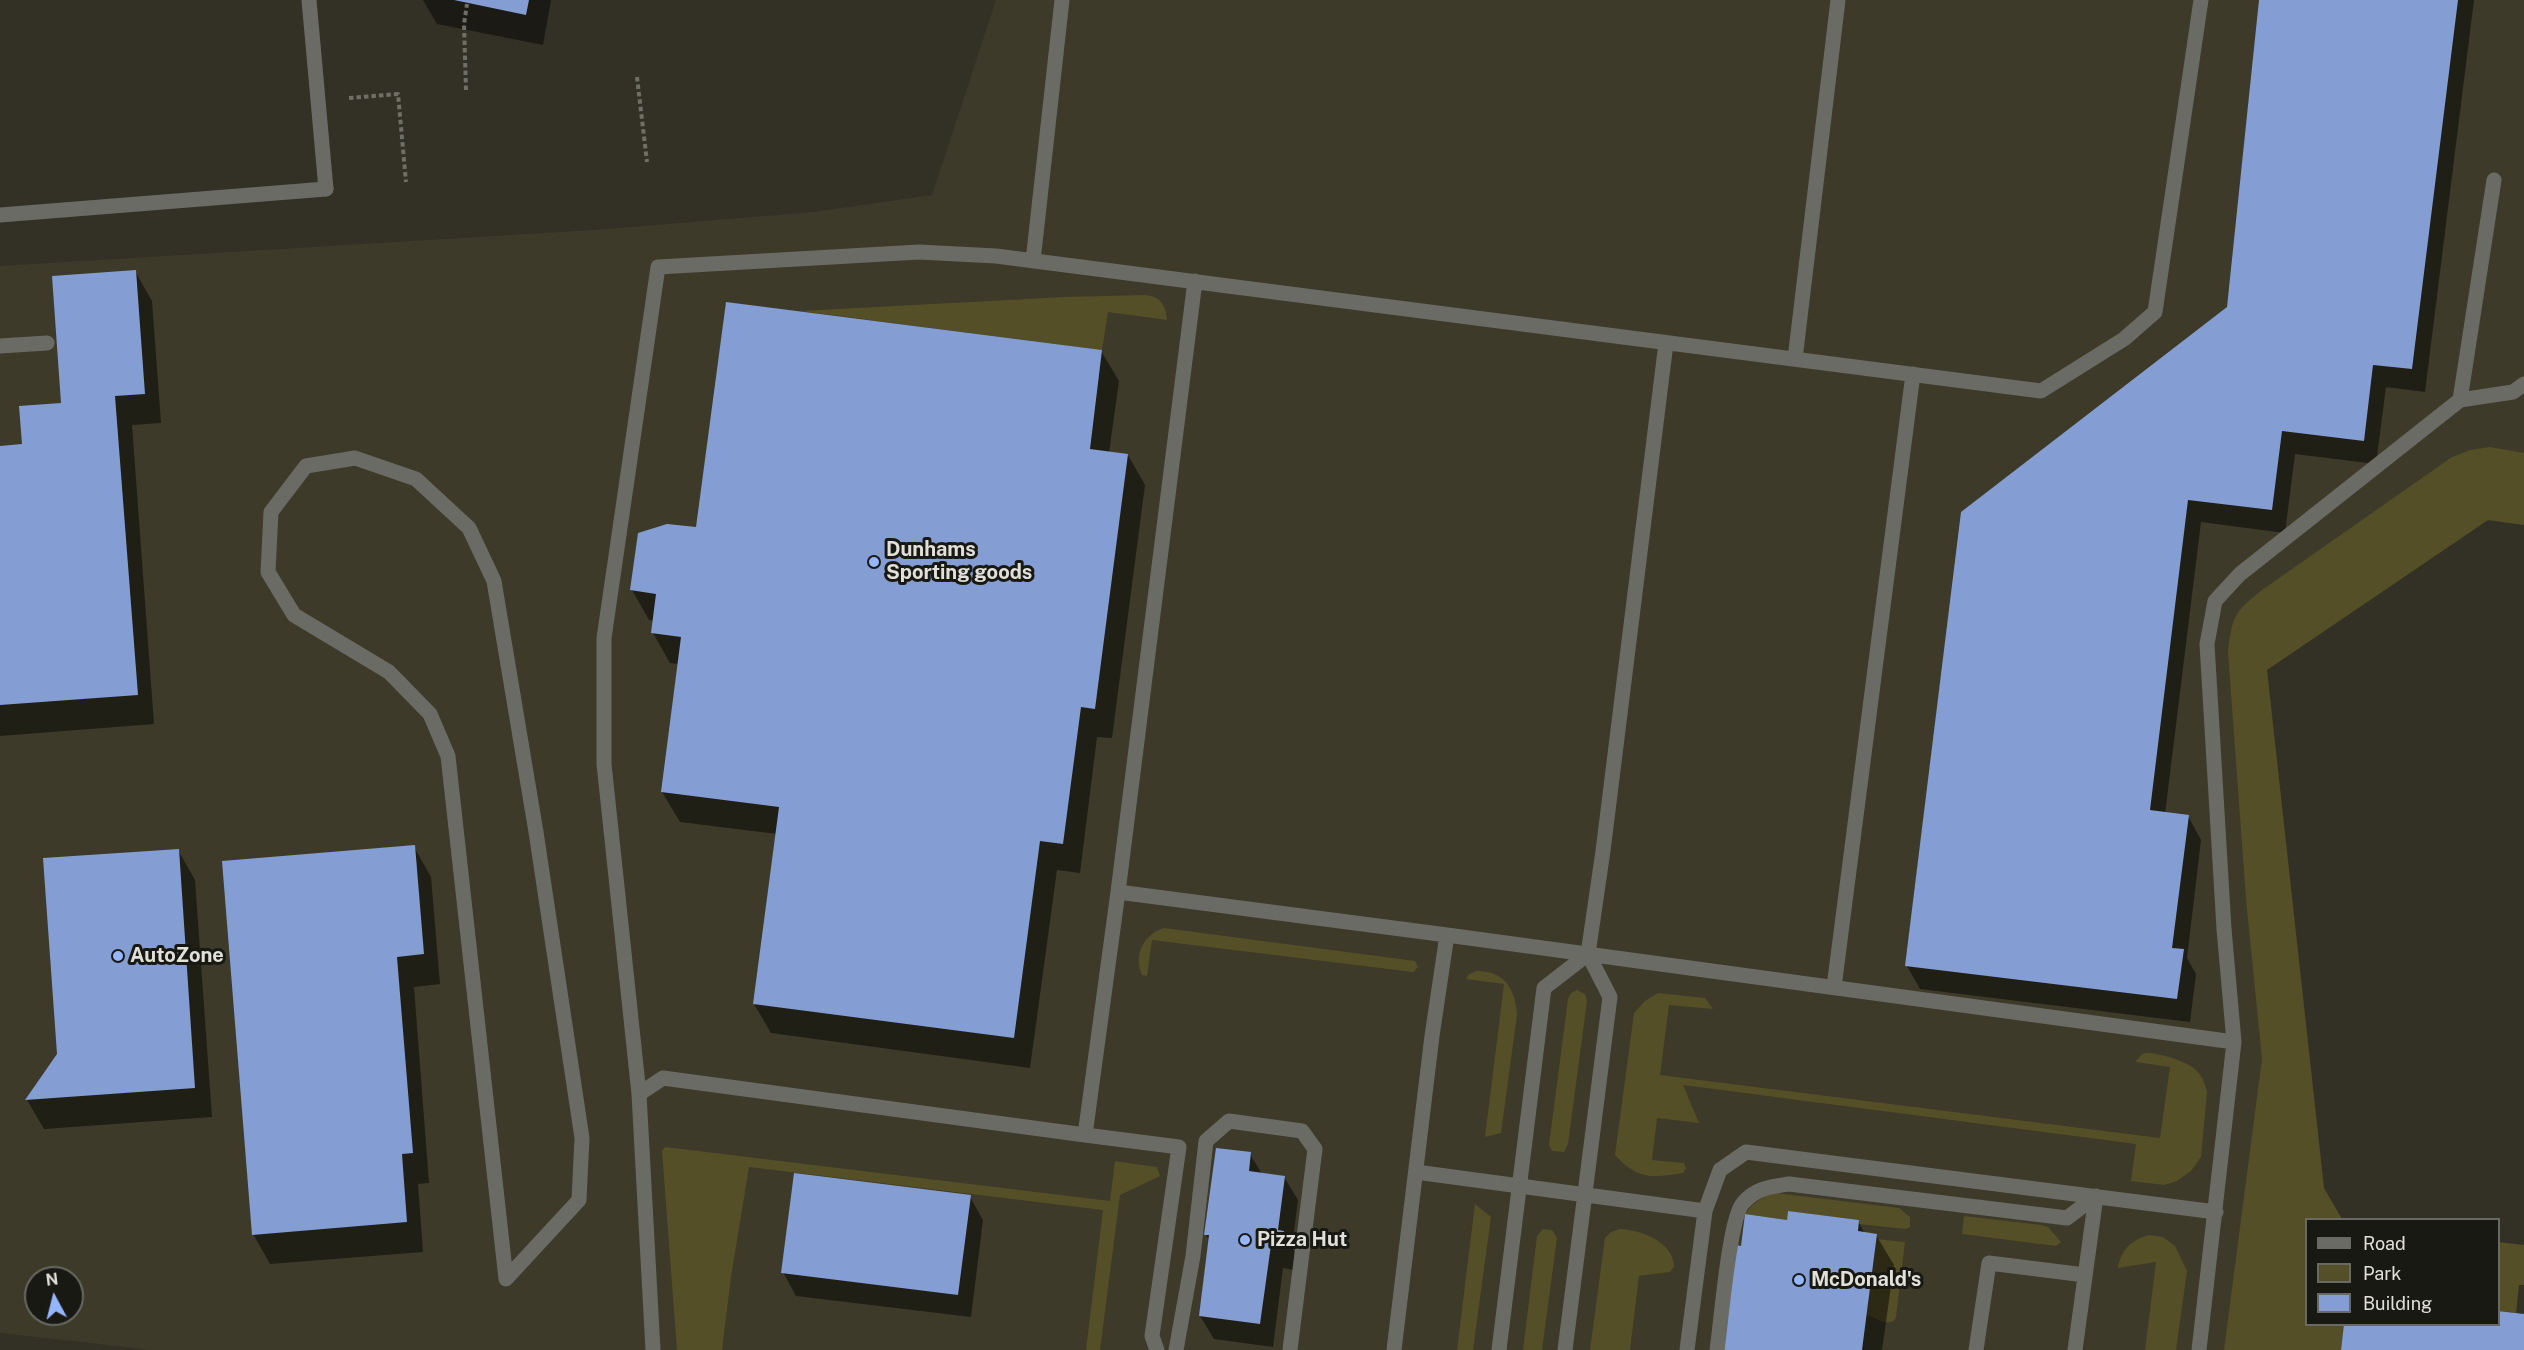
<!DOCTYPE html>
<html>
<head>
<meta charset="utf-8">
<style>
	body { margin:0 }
	#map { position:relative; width:2524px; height:1350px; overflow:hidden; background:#333126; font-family:"Public Sans",sans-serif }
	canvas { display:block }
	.legend { position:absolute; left:2305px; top:1218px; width:195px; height:108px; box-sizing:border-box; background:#191914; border:2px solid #696963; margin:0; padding:8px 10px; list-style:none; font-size:18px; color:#e1e0d9 }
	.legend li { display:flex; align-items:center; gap:12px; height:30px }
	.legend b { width:30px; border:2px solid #696963 }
	.north { position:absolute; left:24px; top:1266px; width:60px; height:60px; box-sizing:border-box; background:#191914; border:2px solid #696963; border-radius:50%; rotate:353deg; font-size:16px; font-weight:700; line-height:24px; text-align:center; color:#e1e0d9 }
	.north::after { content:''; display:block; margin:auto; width:21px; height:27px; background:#95b6fd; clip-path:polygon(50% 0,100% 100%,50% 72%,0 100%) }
</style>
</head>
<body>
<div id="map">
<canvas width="2524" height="1350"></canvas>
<ul class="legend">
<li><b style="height:8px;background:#6b6b65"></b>Road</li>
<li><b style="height:16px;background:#544f27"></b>Park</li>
<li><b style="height:16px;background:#849dd3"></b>Building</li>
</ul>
<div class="north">N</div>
</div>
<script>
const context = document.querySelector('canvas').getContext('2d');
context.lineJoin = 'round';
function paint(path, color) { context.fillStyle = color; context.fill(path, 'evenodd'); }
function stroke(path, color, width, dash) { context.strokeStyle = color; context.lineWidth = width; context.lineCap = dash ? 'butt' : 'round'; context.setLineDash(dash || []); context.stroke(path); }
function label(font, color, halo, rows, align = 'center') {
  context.font = font + ' "Public Sans",sans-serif'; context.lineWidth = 6; context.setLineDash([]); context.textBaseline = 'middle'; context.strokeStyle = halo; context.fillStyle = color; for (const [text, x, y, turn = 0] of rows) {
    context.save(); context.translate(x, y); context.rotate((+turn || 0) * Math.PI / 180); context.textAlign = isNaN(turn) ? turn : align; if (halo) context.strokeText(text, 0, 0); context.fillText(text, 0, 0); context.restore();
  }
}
paint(new Path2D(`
	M 996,0 L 2524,0 L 2524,525 L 2488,520 L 2267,670 L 2324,1188 L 2306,1220 L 2299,1350 L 152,1350 L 0,1333 L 0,266 L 593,230 L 814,212 L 932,195 ZM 36,1278 L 72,1278 L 72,1314 L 36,1314 Z`), '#3d3a29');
paint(new Path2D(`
	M 1145,295 C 1160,296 1166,305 1167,320 L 1108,312 L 1102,350 L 800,311 L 1065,297 Z
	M 2490,447 L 2524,453 L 2524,525 L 2488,520 L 2267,670 L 2324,1188 L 2342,1219 L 2306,1220 L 2306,1324 L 2344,1325 L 2341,1350 L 2224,1350 L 2262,1059 L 2246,899 L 2228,652 C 2232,617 2234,612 2262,590 L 2452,457 L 2470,450 Z
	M 1164,928 L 1415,961 L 1418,967 L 1413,972 L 1152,940 L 1147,976 L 1142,975 C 1133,955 1144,934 1164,928 Z
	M 1477,971 C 1504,970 1516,990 1517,1015 L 1501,1133 L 1485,1137 L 1504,984 L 1466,979 L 1469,974 Z
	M 1577,990 L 1585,994 L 1587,1001 L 1568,1144 L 1564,1152 L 1552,1151 L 1549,1145 L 1568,999 L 1571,993 Z
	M 1658,993 L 1705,998 L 1713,1009 L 1669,1005 L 1660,1075 L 2160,1138 L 2170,1067 L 2136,1062 C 2138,1058 2141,1054 2146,1053 C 2159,1053 2188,1061 2197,1071 C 2203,1077 2205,1084 2207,1092 L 2201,1157 L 2191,1171 L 2177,1181 L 2164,1185 L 2131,1181 L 2136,1144 L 1683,1085 L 1699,1123 L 1657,1118 L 1652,1160 L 1684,1163 L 1686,1168 L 1683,1173 C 1652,1178 1638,1180 1615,1155 L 1634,1013 L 1645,1001 Z
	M 665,1147 L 1110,1201 L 1115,1161 L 1157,1167 L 1160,1176 L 1120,1195 L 1100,1350 L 1086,1350 L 1103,1210 L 749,1167 L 731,1277 L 722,1350 L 677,1350 L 662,1151 Z
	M 1776,1193 L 1899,1208 L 1910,1217 L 1910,1227 L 1906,1229 L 1858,1224 L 1859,1220 L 1788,1211 L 1787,1220 L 1745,1214 C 1753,1203 1763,1196 1776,1193 Z
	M 1475,1204 L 1491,1217 L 1473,1350 L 1457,1350 Z
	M 1964,1216 L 2041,1225 L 2048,1227 L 2061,1242 L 2056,1246 L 1962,1234 Z
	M 1543,1229 L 1552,1230 L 1557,1238 L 1542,1350 L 1523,1350 L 1537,1236 Z
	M 1620,1229 C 1641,1230 1674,1242 1674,1267 L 1670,1272 L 1639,1276 L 1630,1350 L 1590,1350 L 1605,1238 L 1611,1232 Z
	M 2149,1235 L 2163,1237 L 2175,1246 L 2187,1271 L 2176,1350 L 2145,1350 L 2156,1262 L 2118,1268 C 2121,1249 2132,1240 2149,1235 Z
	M 1876,1239 L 1905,1242 L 1896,1317 L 1894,1321 C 1881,1325 1878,1318 1867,1315 Z
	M 2498,1242 L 2524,1245 L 2524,1285 L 2519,1285 L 2516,1313 L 2499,1311 Z`), '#544f27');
paint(new Path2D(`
	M 423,0 L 551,0 L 543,45 L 437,24 Z
	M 2261,0 L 2474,0 L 2425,392 L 2386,387 L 2376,464 L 2295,454 L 2285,533 L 2201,522 L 2165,814 L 2188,816 L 2201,840 L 2187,958 L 2196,974 L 2190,1022 L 1920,989 L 1907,966 L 2228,308 Z
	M 135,271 L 152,301 L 161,423 L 132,425 L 154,724 L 0,736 L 0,448 L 24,446 L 63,404 Z
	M 1101,351 L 1119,381 L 1109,453 L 1128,455 L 1145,485 L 1112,738 L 1097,737 L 1080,873 L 1057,870 L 1030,1068 L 771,1033 L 754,1004 L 777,834 L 680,822 L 662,792 L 679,664 L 670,663 L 653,633 L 654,621 L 649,620 L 632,590 L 698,529 Z
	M 414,847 L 431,877 L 440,984 L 414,987 L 429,1183 L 418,1184 L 423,1252 L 270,1264 L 253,1234 Z
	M 178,850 L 195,880 L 212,1117 L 44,1129 L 27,1100 L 58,1055 Z
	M 1250,1154 L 1262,1174 L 1284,1177 L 1298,1200 L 1292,1247 L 1296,1255 L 1294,1270 L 1283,1268 L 1273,1347 L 1214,1339 L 1200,1316 L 1210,1241 L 1206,1235 Z
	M 970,1197 L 983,1220 L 971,1317 L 796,1296 L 783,1272 Z
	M 1858,1221 L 1865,1234 L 1876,1235 L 1894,1265 L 1882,1350 L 1719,1350 L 1742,1248 L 1788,1222 Z`), '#0007');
paint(new Path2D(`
	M 454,0 L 529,0 L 526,15 Z
	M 2259,0 L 2458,0 L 2412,369 L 2373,365 L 2364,441 L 2282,431 L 2272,510 L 2188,500 L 2150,810 L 2189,815 L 2172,948 L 2184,949 L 2177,999 L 1905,966 L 1961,512 L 2227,307 Z
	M 136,270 L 145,394 L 115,396 L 138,695 L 0,705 L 0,446 L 22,444 L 19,406 L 61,403 L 52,276 Z
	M 726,302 L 1102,350 L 1090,449 L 1128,454 L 1095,709 L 1081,707 L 1063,844 L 1040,841 L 1014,1038 L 753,1004 L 779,807 L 661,792 L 681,637 L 651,633 L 656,594 L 630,590 L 638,533 L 667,524 L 696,527 Z
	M 415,845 L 424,954 L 397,957 L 413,1153 L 402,1154 L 407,1222 L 252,1235 L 222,861 Z
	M 179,849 L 195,1088 L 25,1100 L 57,1054 L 43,858 Z
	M 1216,1148 L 1251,1152 L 1249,1171 L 1285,1176 L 1278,1230 L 1284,1231 L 1281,1247 L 1271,1245 L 1260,1324 L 1199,1316 L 1209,1235 L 1204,1235 Z
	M 794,1173 L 971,1195 L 958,1295 L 781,1273 Z
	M 1788,1211 L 1859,1220 L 1858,1231 L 1877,1234 L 1862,1350 L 1717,1350 L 1731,1244 L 1741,1246 L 1745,1214 L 1787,1220 Z
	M 2498,1311 L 2524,1314 L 2524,1350 L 2341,1350 L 2344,1324 L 2498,1324 Z`), '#849dd3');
stroke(new Path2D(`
	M 637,77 L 647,162
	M 466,90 L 464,24 L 467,4
	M 349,98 L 398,94 L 406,182`), '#706f65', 4, [4.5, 3]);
stroke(new Path2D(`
	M 309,0 L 326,189
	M 1033,261 L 1062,0
	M 0,346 L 47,343
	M 1795,359 L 1838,0
	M 2460,400 L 2513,392 L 2524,384
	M 355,458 L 416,479 L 469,528 L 494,581 L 536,832 L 582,1138 L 579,1200 L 506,1279 L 448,756 L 430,714 L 389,672 L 294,615 L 268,572 L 271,512 L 306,466 Z
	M 1118,892 L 1447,935 L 2234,1042
	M 1588,954 L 1603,851 L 1666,343
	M 1834,987 L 1913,374
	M 639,1094 L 604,764 L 604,638 L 658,267 L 919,252 L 996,256 L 2041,391 L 2124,339 L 2155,312 L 2201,0
	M 1085,1135 L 1179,1147 L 1152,1336 L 1157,1350
	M 1416,1172 L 1705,1211
	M 653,1350 L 639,1094 L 663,1078 L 1085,1135 L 1118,892 L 1195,281
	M 1176,1350 L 1193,1256 L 1206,1141 L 1229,1121 L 1302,1131 L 1315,1149 L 1290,1350
	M 1394,1350 L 1432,1036 L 1447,935
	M 1499,1350 L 1544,988 L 1588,954 L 1610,997 L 1565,1350
	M 1687,1350 L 1705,1211 L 1720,1170 L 1746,1152 L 2216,1212
	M 1717,1350 C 1721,1324 1729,1218 1743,1203 C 1756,1188 1770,1187 1789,1184 L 2067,1218 L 2096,1196
	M 1976,1350 L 1989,1263 L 2085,1275
	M 2075,1350 L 2096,1196
	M 2199,1350 L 2234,1042 L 2224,929 L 2207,644 L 2215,601 L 2240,574 L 2460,400 L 2494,180`), '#6b6b65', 15);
stroke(new Path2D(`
	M 0,215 L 326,189`), '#6b6b65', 15);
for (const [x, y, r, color] of [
	[874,562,6,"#95b6fd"],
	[118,956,6,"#95b6fd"],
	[1245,1240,6,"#95b6fd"],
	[1799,1280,6,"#95b6fd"]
]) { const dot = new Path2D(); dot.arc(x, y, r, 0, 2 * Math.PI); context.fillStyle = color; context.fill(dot); stroke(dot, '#191914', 2); }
label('bold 20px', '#e1e0d9', '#191914', [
	["Dunhams",886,550],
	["Sporting goods",886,573],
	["AutoZone",130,956],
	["Pizza Hut",1257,1240],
	["McDonald's",1811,1280]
], 'left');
</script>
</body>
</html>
